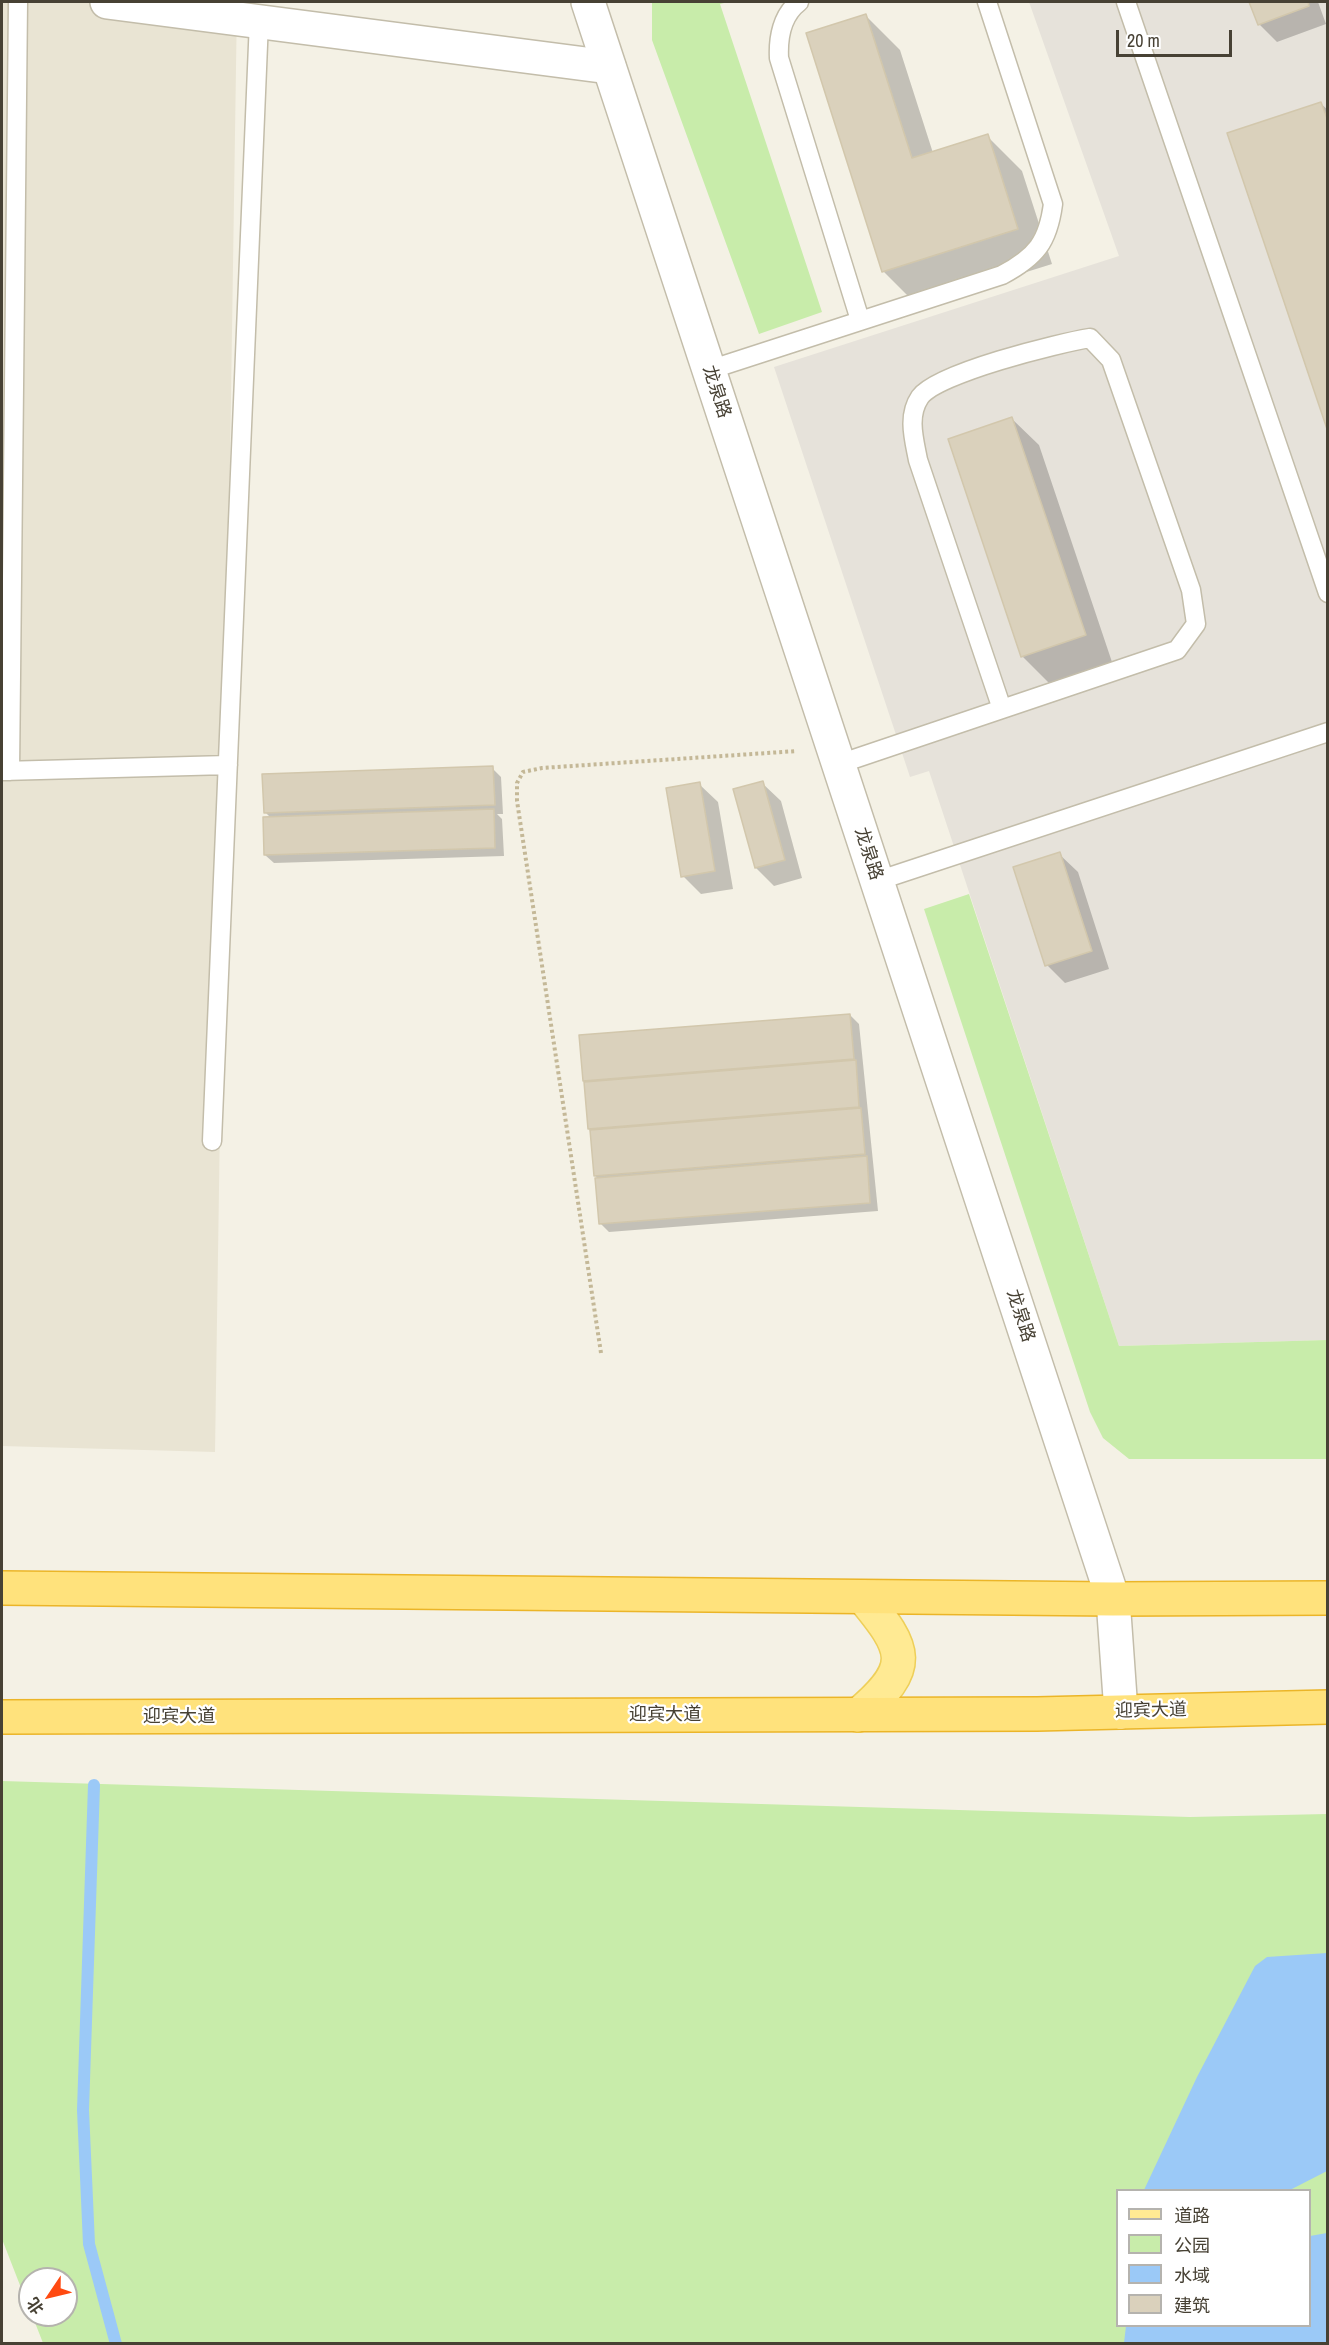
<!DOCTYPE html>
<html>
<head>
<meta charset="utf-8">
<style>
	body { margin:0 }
	#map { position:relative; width:1329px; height:2345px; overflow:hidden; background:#f4f1e5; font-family:"Archivo Narrow","Noto Sans SC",sans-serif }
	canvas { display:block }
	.frame { position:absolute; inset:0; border:3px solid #474134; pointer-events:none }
	.legend { position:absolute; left:1116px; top:2189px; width:195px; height:138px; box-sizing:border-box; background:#fff; border:2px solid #b5b3ae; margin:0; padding:8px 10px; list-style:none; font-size:18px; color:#474134 }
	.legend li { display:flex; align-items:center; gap:12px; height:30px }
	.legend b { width:30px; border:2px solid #b5b3ae }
	.north { position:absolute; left:18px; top:2267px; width:60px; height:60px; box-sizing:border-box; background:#fff; border:2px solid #b5b3ae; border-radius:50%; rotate:235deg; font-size:16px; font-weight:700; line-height:24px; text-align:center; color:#474134 }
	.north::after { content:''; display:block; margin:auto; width:21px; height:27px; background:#ff4a11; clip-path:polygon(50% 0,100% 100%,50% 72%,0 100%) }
	.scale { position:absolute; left:1116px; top:30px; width:116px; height:27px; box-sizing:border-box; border:3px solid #474134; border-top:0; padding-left:8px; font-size:18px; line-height:21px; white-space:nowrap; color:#474134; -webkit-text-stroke:4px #fff; paint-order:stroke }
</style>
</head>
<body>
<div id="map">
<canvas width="1329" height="2345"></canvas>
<div class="frame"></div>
<ul class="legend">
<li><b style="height:8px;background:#ffea93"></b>道路</li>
<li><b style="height:16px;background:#c8ecaa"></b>公园</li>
<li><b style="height:16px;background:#9bc9f7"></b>水域</li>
<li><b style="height:16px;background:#dad1bc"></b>建筑</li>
</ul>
<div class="north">北</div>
<div class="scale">20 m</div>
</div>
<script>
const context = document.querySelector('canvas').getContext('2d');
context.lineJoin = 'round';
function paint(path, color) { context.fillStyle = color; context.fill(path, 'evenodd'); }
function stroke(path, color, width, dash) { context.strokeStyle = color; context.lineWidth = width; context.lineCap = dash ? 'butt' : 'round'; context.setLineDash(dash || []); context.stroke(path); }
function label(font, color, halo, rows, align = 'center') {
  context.font = font + ' "Archivo Narrow","Noto Sans SC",sans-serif'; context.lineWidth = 4.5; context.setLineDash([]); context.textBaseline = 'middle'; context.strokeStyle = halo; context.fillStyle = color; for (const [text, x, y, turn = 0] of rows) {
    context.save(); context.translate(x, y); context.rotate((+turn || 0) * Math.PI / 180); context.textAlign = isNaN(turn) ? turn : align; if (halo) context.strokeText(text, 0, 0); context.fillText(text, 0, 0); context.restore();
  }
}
paint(new Path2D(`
	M 2,2 L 237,2 L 215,1452 L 2,1446 Z`), '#e9e4d3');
paint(new Path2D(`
	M 1029,2 L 1327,2 L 1327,1340 L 1119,1346 L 929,771 L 910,777 L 774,367 L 1119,256 Z`), '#e6e2da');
paint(new Path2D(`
	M 652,2 L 728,2 L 720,4 L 822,312 L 759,334 L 652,40 Z
	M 969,894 L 1119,1346 L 1327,1340 L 1327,1459 L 1129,1459 L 1103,1438 L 1090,1412 L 924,909 Z
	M 2,1781 L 1190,1817 L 1327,1814 L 1327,2343 L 43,2343 L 32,2315 L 66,2315 L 66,2279 L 30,2279 L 30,2311 L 2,2239 ZM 1118,2190 L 1310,2190 L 1310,2326 L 1118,2326 Z`), '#c8ecaa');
paint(new Path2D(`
	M 1327,1953 L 1327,2171 L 1290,2190 L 1144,2190 L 1197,2077 L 1255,1966 L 1267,1957 Z
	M 1327,2233 L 1327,2343 L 1124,2343 L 1126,2326 L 1310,2326 L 1310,2236 Z`), '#9bc9f7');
paint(new Path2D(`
	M 1251,2 L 1318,2 L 1326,24 L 1277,42 L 1259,24 Z
	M 866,16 L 900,50 L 933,153 L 987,136 L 1022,171 L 1052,264 L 918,306 L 884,272 L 808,34 Z
	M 1320,103 L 1328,110 L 1328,427 Z
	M 1012,419 L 1039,445 L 1112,662 L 1049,683 L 1022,656 Z
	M 492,768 L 501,777 L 503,814 L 497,814 L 502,819 L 504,856 L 274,863 L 265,855 L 271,818 L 265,812 Z
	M 762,783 L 781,801 L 802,878 L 774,886 L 756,868 Z
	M 699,784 L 718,802 L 733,889 L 701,894 L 683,876 Z
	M 1059,854 L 1078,872 L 1109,969 L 1065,983 L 1047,965 Z
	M 850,1015 L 859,1024 L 878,1211 L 609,1232 L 600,1223 L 599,1179 L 595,1176 L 584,1080 Z`), '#0003');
stroke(new Path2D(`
	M 94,1785 L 83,2110 L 89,2244 L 116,2344`), '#9bc9f7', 12);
const building = new Path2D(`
	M 1249,2 L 1308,2 L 1309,6 L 1258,25 Z
	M 866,14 L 912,158 L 988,134 L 1018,229 L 882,272 L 806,33 Z
	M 1321,102 L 1328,121 L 1328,432 L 1227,133 Z
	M 1012,417 L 1086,635 L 1021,657 L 948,439 Z
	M 493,766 L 495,805 L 264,813 L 262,774 Z
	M 763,781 L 785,860 L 755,868 L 733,789 Z
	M 700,782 L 715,871 L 681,877 L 666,788 Z
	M 494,809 L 495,848 L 264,855 L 263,817 Z
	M 1060,852 L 1092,951 L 1045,966 L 1013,867 Z
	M 850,1014 L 854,1059 L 583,1081 L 579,1035 Z
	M 856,1060 L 859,1107 L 588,1129 L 584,1082 Z
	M 861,1108 L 865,1154 L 594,1176 L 590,1130 Z
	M 867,1156 L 870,1203 L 599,1224 L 595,1178 Z`);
paint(building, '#dad1bc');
stroke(building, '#d2c7ac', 1.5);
const service = new Path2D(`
	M 799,2 C 782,15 778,38 779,58 L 860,320
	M 1126,2 L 1328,593
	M 709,370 L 1002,275 C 1036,257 1048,242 1053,204 L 987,2
	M 839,764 L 1177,650 L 1196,624 L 1191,590 L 1111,360 L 1090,338 C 1059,343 937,373 920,397 C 907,416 914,439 918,460 L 1002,709
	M 2,771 L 228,765
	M 10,771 L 18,2
	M 877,881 L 1328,732
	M 212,1141 L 259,21`);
const minor = new Path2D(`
	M 107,2 L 609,67`);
const tertiary = new Path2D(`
	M 588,2 L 1113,1599 L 1121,1712`);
const primary = new Path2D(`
	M 858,1715 C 915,1667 907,1650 863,1597`);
const trunk = new Path2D(`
	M 2,1588 L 1113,1599 L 1328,1598
	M 2,1717 L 1037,1714 L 1328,1707`);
stroke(service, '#c3bdaa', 21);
stroke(minor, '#c3bdaa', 36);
stroke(tertiary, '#c3bdaa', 36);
stroke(primary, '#eecf59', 36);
stroke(trunk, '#ebb528', 36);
stroke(new Path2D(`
	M 601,1353 L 517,801 L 517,783 L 523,772 L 542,768 L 797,751`), '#c4b897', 4, [3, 3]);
stroke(service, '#fff', 18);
stroke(minor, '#fff', 33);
stroke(tertiary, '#fff', 33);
stroke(primary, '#ffea93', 33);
stroke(trunk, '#ffe27c', 33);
label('18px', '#474134', '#fff', [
	["龙泉路",716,392,72],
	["龙泉路",868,854,72],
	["龙泉路",1020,1316,72],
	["迎宾大道",1151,1711,-1],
	["迎宾大道",665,1715],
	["迎宾大道",179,1717]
]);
</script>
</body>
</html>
